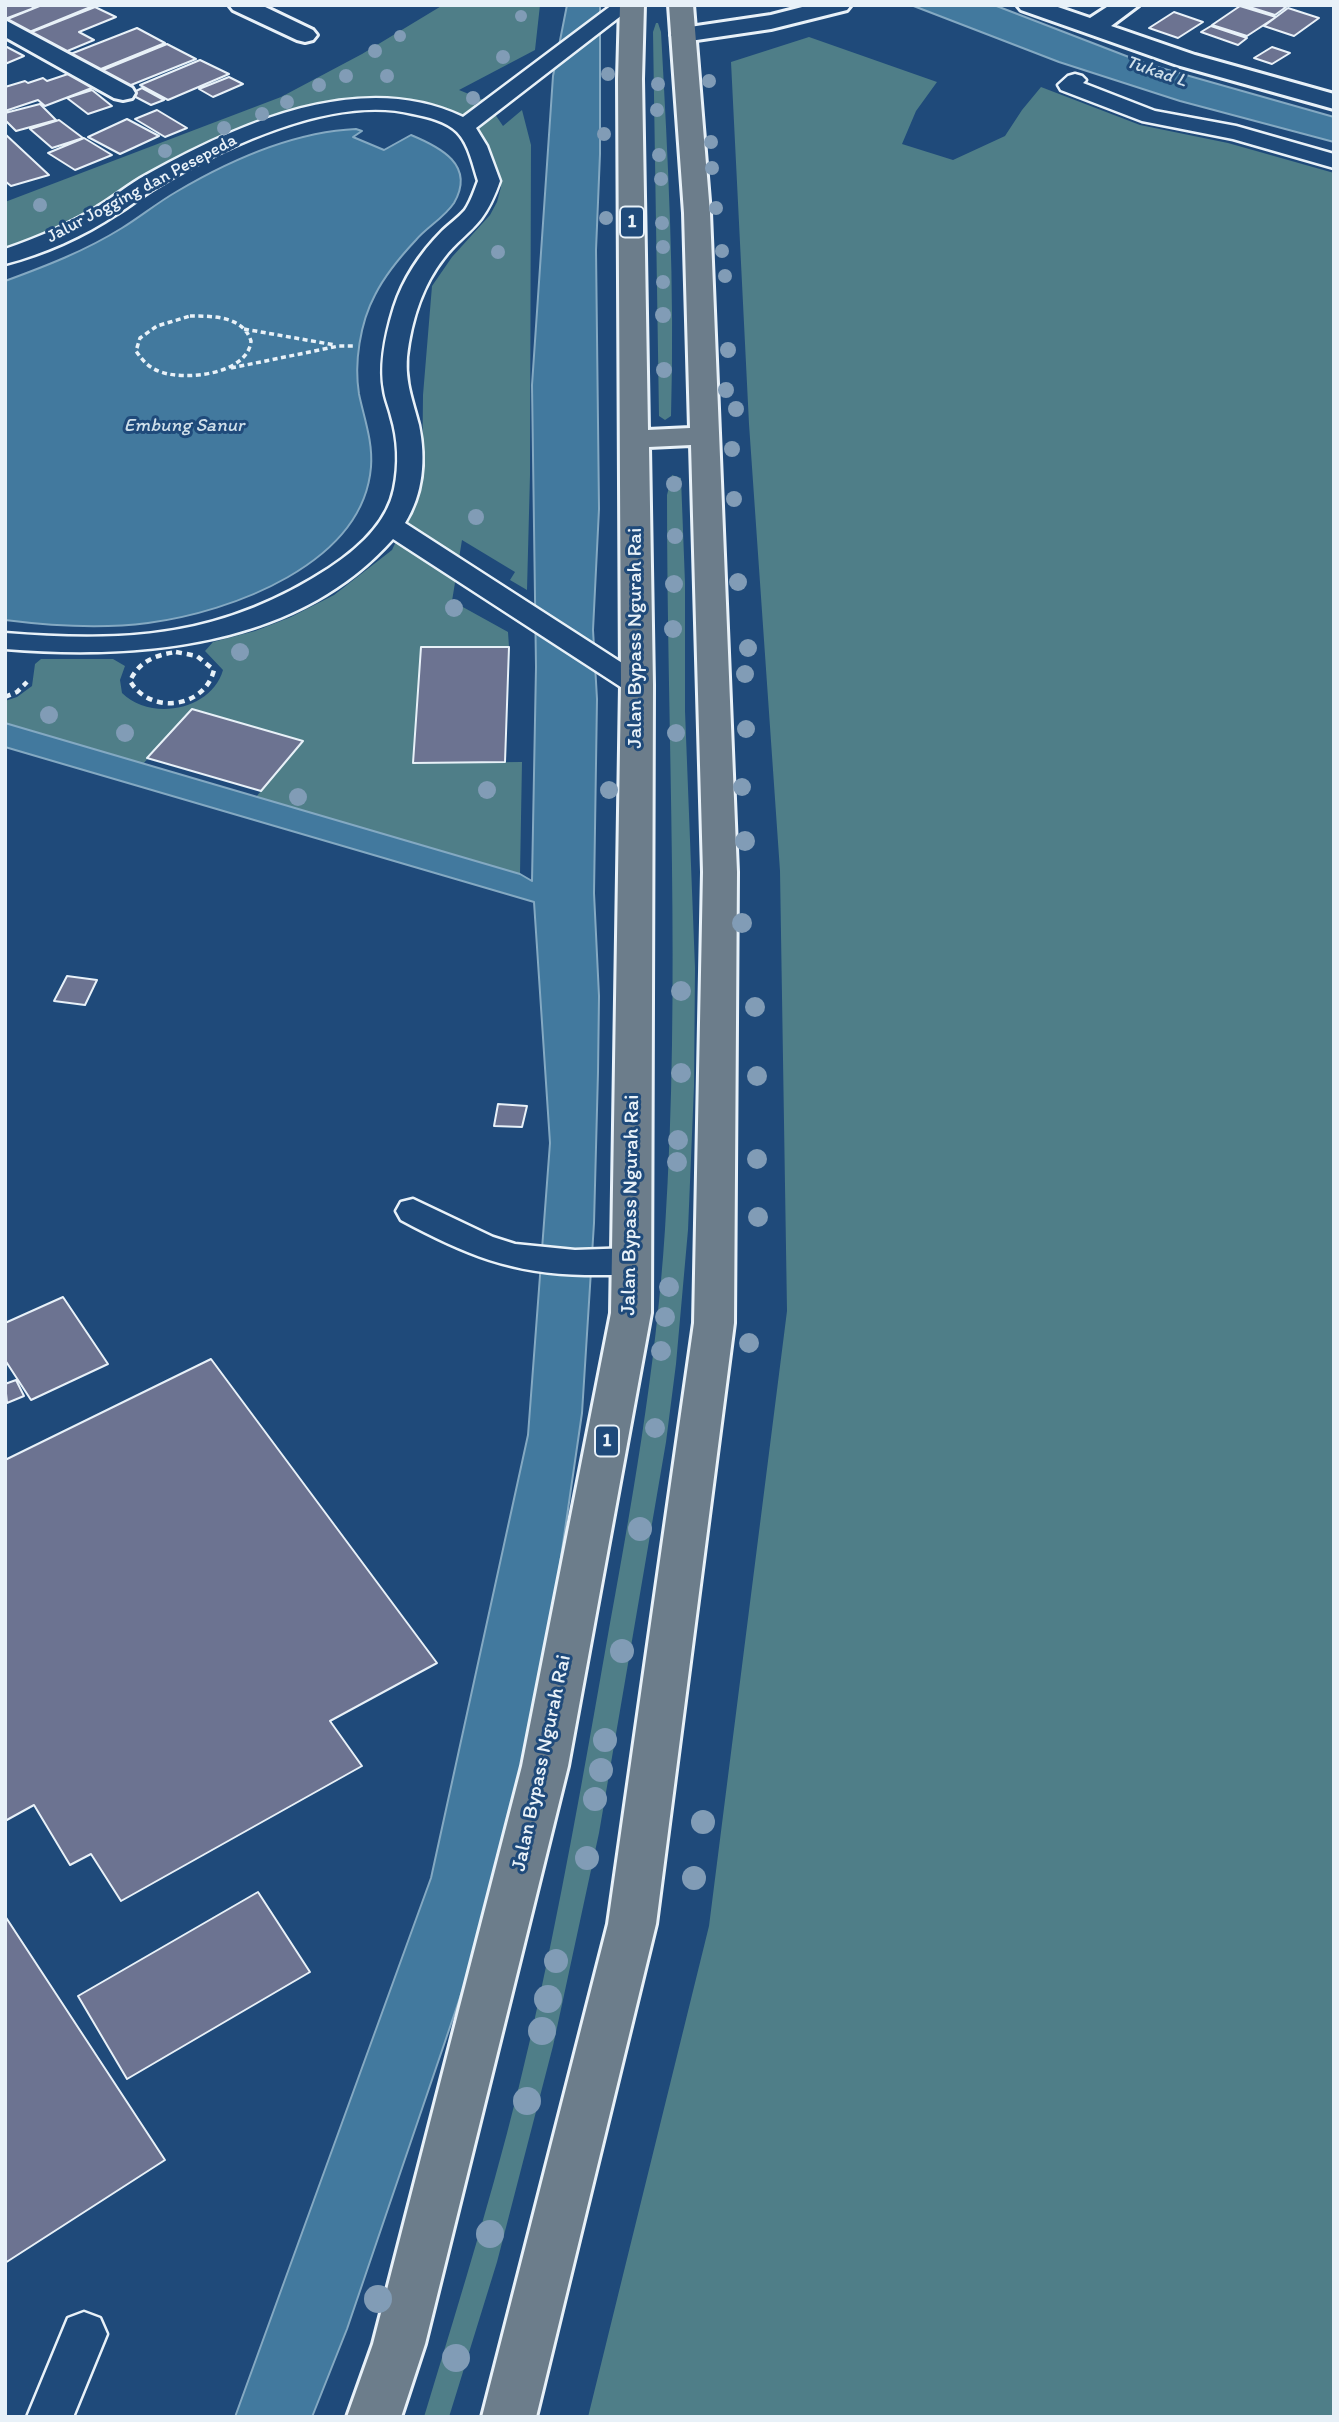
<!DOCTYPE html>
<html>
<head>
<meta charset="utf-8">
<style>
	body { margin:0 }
	#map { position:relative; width:1339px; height:2422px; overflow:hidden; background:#1f4a7a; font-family:Itim,sans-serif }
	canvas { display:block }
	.frame { position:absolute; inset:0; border:7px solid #e8f1f8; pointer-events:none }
</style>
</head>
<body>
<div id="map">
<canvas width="1339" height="2422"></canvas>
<div class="frame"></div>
</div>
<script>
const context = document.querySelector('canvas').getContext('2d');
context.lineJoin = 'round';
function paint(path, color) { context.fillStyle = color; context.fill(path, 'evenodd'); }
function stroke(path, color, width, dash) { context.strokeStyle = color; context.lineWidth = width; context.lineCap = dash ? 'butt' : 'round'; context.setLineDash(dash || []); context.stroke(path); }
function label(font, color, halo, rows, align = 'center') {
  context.font = font + ' Itim,sans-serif'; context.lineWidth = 6; context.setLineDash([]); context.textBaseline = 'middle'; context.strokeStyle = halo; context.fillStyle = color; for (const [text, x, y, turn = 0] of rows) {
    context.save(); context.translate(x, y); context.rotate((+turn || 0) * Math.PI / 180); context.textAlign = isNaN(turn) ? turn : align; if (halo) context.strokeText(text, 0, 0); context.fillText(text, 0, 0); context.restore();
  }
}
paint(new Path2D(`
	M 443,5 L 540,5 L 535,50 L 459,90 L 486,101 L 503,126 L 522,110 L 531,145 L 530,475 L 527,590 L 510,580 L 515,572 L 462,540 L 452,601 L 508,632 L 509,647 L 422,648 L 413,763 L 522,762 L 520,874 L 256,797 L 302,741 L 192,709 L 143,764 L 5,723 L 5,701 L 17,697 L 32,686 L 35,664 L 41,659 L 113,659 L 125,666 L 120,680 L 122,693 C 151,722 212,710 223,670 L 205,651 L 213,642 L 255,631 L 291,617 L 334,595 L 392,550 L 422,486 L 423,395 L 432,286 L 452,257 L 490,215 L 497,202 L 501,187 L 491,153 L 466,118 L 433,105 L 389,97 L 344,101 L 230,133 L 206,144 L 133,183 L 87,215 L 5,252 L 5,202 L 281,97 L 362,54 Z
	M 656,23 L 658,23 L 661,32 C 668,160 675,287 671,416 L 665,420 L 659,416 L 653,32 Z
	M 809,37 L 937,82 L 916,111 L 902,144 L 953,160 L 1005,136 L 1022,110 L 1041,87 L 1140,125 L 1228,143 L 1334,173 L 1334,2417 L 588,2417 L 709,1926 L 787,1311 L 780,871 L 749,424 L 731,62 Z
	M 672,475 L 681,478 L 685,583 L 685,711 L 695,968 L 694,1086 L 688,1230 L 676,1364 L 666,1442 L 599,1833 L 553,2046 L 497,2262 L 449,2417 L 424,2417 C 462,2292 501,2167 530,2040 C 560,1909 583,1777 606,1646 C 631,1508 656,1370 665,1229 C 681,985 667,740 667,495 Z`), '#4f7e88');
const water = new Path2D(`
	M 567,5 L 600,5 L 600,154 L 596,250 L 599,509 L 593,630 L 597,699 L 594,893 L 599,996 L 598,1072 L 594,1223 L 582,1413 L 541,1695 L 466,1980 L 347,2329 L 312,2417 L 235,2417 L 431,1878 L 528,1435 L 550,1143 L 534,902 L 5,747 L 5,723 L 520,874 L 532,881 L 536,667 L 532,385 L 553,76 Z
	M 911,5 L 994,5 L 1147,64 L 1334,117 L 1334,142 L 1180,101 L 1059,62 Z
	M 356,129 L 362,131 L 353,137 L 384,150 L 411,135 C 440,147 476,165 454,203 C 444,218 427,227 416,240 C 400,257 385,275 375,295 C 360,323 354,363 359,394 C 364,418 373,441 371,467 C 363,564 231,612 148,623 C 101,629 52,626 5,620 L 5,281 C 46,266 85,251 122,228 C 140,217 157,203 176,192 C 230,160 292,132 356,129 Z`);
paint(water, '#42799e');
stroke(water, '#84a9c2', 2);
const building = new Path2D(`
	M 5,5 L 30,5 L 34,8 L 5,19 Z
	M 42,5 L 92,5 L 93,6 L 27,33 L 5,22 L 5,20 Z
	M 1243,5 L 1279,5 L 1286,7 L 1275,15 Z
	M 1240,6 L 1276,17 L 1247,36 L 1212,25 Z
	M 95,7 L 116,17 L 79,32 L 94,40 L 65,52 L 29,33 Z
	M 1288,8 L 1319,18 L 1294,36 L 1264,26 Z
	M 1174,12 L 1203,22 L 1178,38 L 1149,28 Z
	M 1211,26 L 1247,38 L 1238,45 L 1201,32 Z
	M 137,28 L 165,43 L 96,71 L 68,55 Z
	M 167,44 L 196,59 L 126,87 L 98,72 Z
	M 5,46 L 24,56 L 5,64 Z
	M 1272,47 L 1290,53 L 1272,64 L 1254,58 Z
	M 200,60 L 229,74 L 168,100 L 140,85 Z
	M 77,71 L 97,86 L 45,106 L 38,100 L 5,111 L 5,87 L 25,81 L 28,83 L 43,78 L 47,81 Z
	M 229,77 L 243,84 L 213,97 L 199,89 Z
	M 142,88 L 164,100 L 151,105 L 130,94 Z
	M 92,90 L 112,106 L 88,114 L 67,98 Z
	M 40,104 L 56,120 L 16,131 L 5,120 L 5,113 Z
	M 157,110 L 187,128 L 165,137 L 135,119 Z
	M 127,119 L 159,136 L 120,154 L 88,137 Z
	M 59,120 L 83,138 L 52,148 L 30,129 Z
	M 5,134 L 49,175 L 11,186 L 5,181 Z
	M 84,138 L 112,155 L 75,170 L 48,153 Z
	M 421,647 L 509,647 L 505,762 L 413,763 Z
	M 192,709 L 303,741 L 261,791 L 147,758 Z
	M 67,976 L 97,980 L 85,1005 L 54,1001 Z
	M 498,1104 L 527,1106 L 522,1127 L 494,1126 Z
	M 63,1297 L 108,1364 L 31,1400 L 5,1360 L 5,1323 Z
	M 211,1359 L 437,1663 L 330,1721 L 362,1766 L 121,1901 L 91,1854 L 70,1865 L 34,1805 L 5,1821 L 5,1460 Z
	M 16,1380 L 24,1396 L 7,1403 L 5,1384 Z
	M 258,1892 L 310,1972 L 127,2079 L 78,1996 Z
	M 5,1916 L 165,2160 L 5,2263 Z`);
paint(building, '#6c7391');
stroke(building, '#e8f1f8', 2);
const service = new Path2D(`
	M 612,5 L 635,5 L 476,128 L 487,146 L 500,181 C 495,195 490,207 481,219 C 470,233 455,243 444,258 C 422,286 411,322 407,357 C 405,383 413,401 419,425 C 426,459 423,494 405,523 L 647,679 L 651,685 L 647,691 L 637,693 L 627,691 L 393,539 C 297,647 141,660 5,649 L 5,633 C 128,643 223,637 329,568 C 358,549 387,523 394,489 C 399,465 398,439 391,416 C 389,407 385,399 384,390 C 379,363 386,333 394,307 C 403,279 421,252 442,231 C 449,224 458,218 465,210 C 471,201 474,191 478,181 C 473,166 469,144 457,132 C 446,121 427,117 413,114 C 334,94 224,147 157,187 C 143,195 131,206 117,214 C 84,236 44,254 5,264 L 5,249 C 37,238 68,225 97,207 C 114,197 129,184 146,175 C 238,124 360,68 463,117 Z
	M 1075,74 L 1082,76 L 1086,80 L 1083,83 L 1155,111 L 1236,126 L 1334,154 L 1334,168 L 1233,139 L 1142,121 L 1061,90 L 1058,85 L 1068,76 Z
	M 413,1199 L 493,1237 L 515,1244 L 575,1250 L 632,1248 L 644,1252 L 649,1261 L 644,1270 C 625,1276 605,1275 585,1275 C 512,1274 464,1254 401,1220 L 396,1211 L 401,1202 Z
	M 84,2312 L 100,2318 L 107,2334 L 73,2417 L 27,2417 L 68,2318 Z`);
const minor = new Path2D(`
	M 229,5 L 261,5 L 313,30 L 317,35 L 313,40 L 305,42 L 297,40 L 233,10 Z
	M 810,5 L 851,5 L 847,10 L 771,29 L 683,42 L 675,40 L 671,35 L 675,30 L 683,28 L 771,15 Z
	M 1017,5 L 1052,5 L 1090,18 L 1110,5 L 1139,5 L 1111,26 L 1195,55 L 1334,94 L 1334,109 L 1177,65 L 1021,10 Z
	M 5,20 L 132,88 L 135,93 L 132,98 L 123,100 L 114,98 L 5,37 Z`);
const trunk = new Path2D(`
	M 620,5 L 644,5 L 642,79 L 648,430 L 690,428 L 684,213 L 669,5 L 693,5 L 710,213 L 737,872 L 734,1323 L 656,1924 L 536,2417 L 482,2417 L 608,1924 L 694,1323 L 703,872 L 691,445 L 649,447 L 653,685 L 651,1313 L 568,1766 L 425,2344 L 401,2417 L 347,2417 L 373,2344 L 522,1766 L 611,1313 L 621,685 L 618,79 Z`);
stroke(service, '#e8f1f8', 5);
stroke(minor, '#e8f1f8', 6);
stroke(trunk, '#e8f1f8', 6);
stroke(new Path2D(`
	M 190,316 C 213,316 243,316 251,341 C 248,374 186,381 161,372 C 149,368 143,361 136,351 L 140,338 L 157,326 Z
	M 244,329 L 335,345
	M 231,368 L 339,346 L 353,346`), '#e8f1f8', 3.5, [5, 3.5]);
stroke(new Path2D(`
	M 176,652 L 197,656 L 214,670 C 204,709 150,715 130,681 C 139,661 156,655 176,652 Z
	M 5,697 L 17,692 L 27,682`), '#e8f1f8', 4.5, [6, 5]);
paint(service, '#1f4a7a');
paint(minor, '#1f4a7a');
paint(trunk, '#6c7d8b');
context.fillStyle = '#819cb6';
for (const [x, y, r] of [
	[521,16,6],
	[400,36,6],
	[375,51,7],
	[503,57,7],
	[608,74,7],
	[346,76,7],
	[387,76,7],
	[709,81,7],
	[658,84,7],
	[319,85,7],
	[473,98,7],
	[287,102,7],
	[657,110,7],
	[262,114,7],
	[224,128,7],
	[604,134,7],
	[711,142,7],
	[165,151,7],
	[659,155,7],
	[712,168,7],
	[661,179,7],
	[40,205,7],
	[716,208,7],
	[606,218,7],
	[662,223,7],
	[663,247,7],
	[722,251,7],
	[498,252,7],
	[725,276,7],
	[663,282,7],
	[663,315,8],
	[728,350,8],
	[664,370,8],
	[726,390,8],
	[736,409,8],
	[732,449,8],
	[674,484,8],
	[734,499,8],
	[476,517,8],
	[675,536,8],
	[738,582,9],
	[674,584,9],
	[454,608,9],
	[673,629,9],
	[748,648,9],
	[240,652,9],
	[745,674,9],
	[49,715,9],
	[746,729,9],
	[125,733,9],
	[676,733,9],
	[742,787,9],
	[487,790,9],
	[609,790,9],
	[298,797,9],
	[745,841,10],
	[742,923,10],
	[681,991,10],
	[755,1007,10],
	[681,1073,10],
	[757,1076,10],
	[678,1140,10],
	[757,1159,10],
	[677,1162,10],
	[758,1217,10],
	[669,1287,10],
	[665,1317,10],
	[749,1343,10],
	[661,1351,10],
	[655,1428,10],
	[640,1529,12],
	[622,1651,12],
	[605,1740,12],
	[601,1770,12],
	[595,1799,12],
	[703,1822,12],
	[587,1858,12],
	[694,1878,12],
	[556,1961,12],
	[548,1999,14],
	[542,2031,14],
	[527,2101,14],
	[490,2234,14],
	[378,2299,14],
	[456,2358,14]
]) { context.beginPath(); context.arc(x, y, r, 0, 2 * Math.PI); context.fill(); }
label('18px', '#e8f1f8', '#1f4a7a', [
	["Jalur Jogging dan Pesepeda",142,189,-28]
]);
label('italic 19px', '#cfdfea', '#1f4a7a', [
	["Tukad L",1156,72,19],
	["Embung Sanur",184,426]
]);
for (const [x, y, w] of [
	[632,222,24],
	[607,1441,24]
]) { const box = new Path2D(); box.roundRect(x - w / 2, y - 15.5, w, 31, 5); context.fillStyle = '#1f4a7a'; context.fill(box); stroke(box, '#e8f1f8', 2); }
label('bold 19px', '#e8f1f8', null, [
	["1",632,222],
	["1",607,1441]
]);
label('21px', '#e8f1f8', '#1f4a7a', [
	["Jalan Bypass Ngurah Rai",636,638,-90],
	["Jalan Bypass Ngurah Rai",631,1205,-89],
	["Jalan Bypass Ngurah Rai",542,1763,-78]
]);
</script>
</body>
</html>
